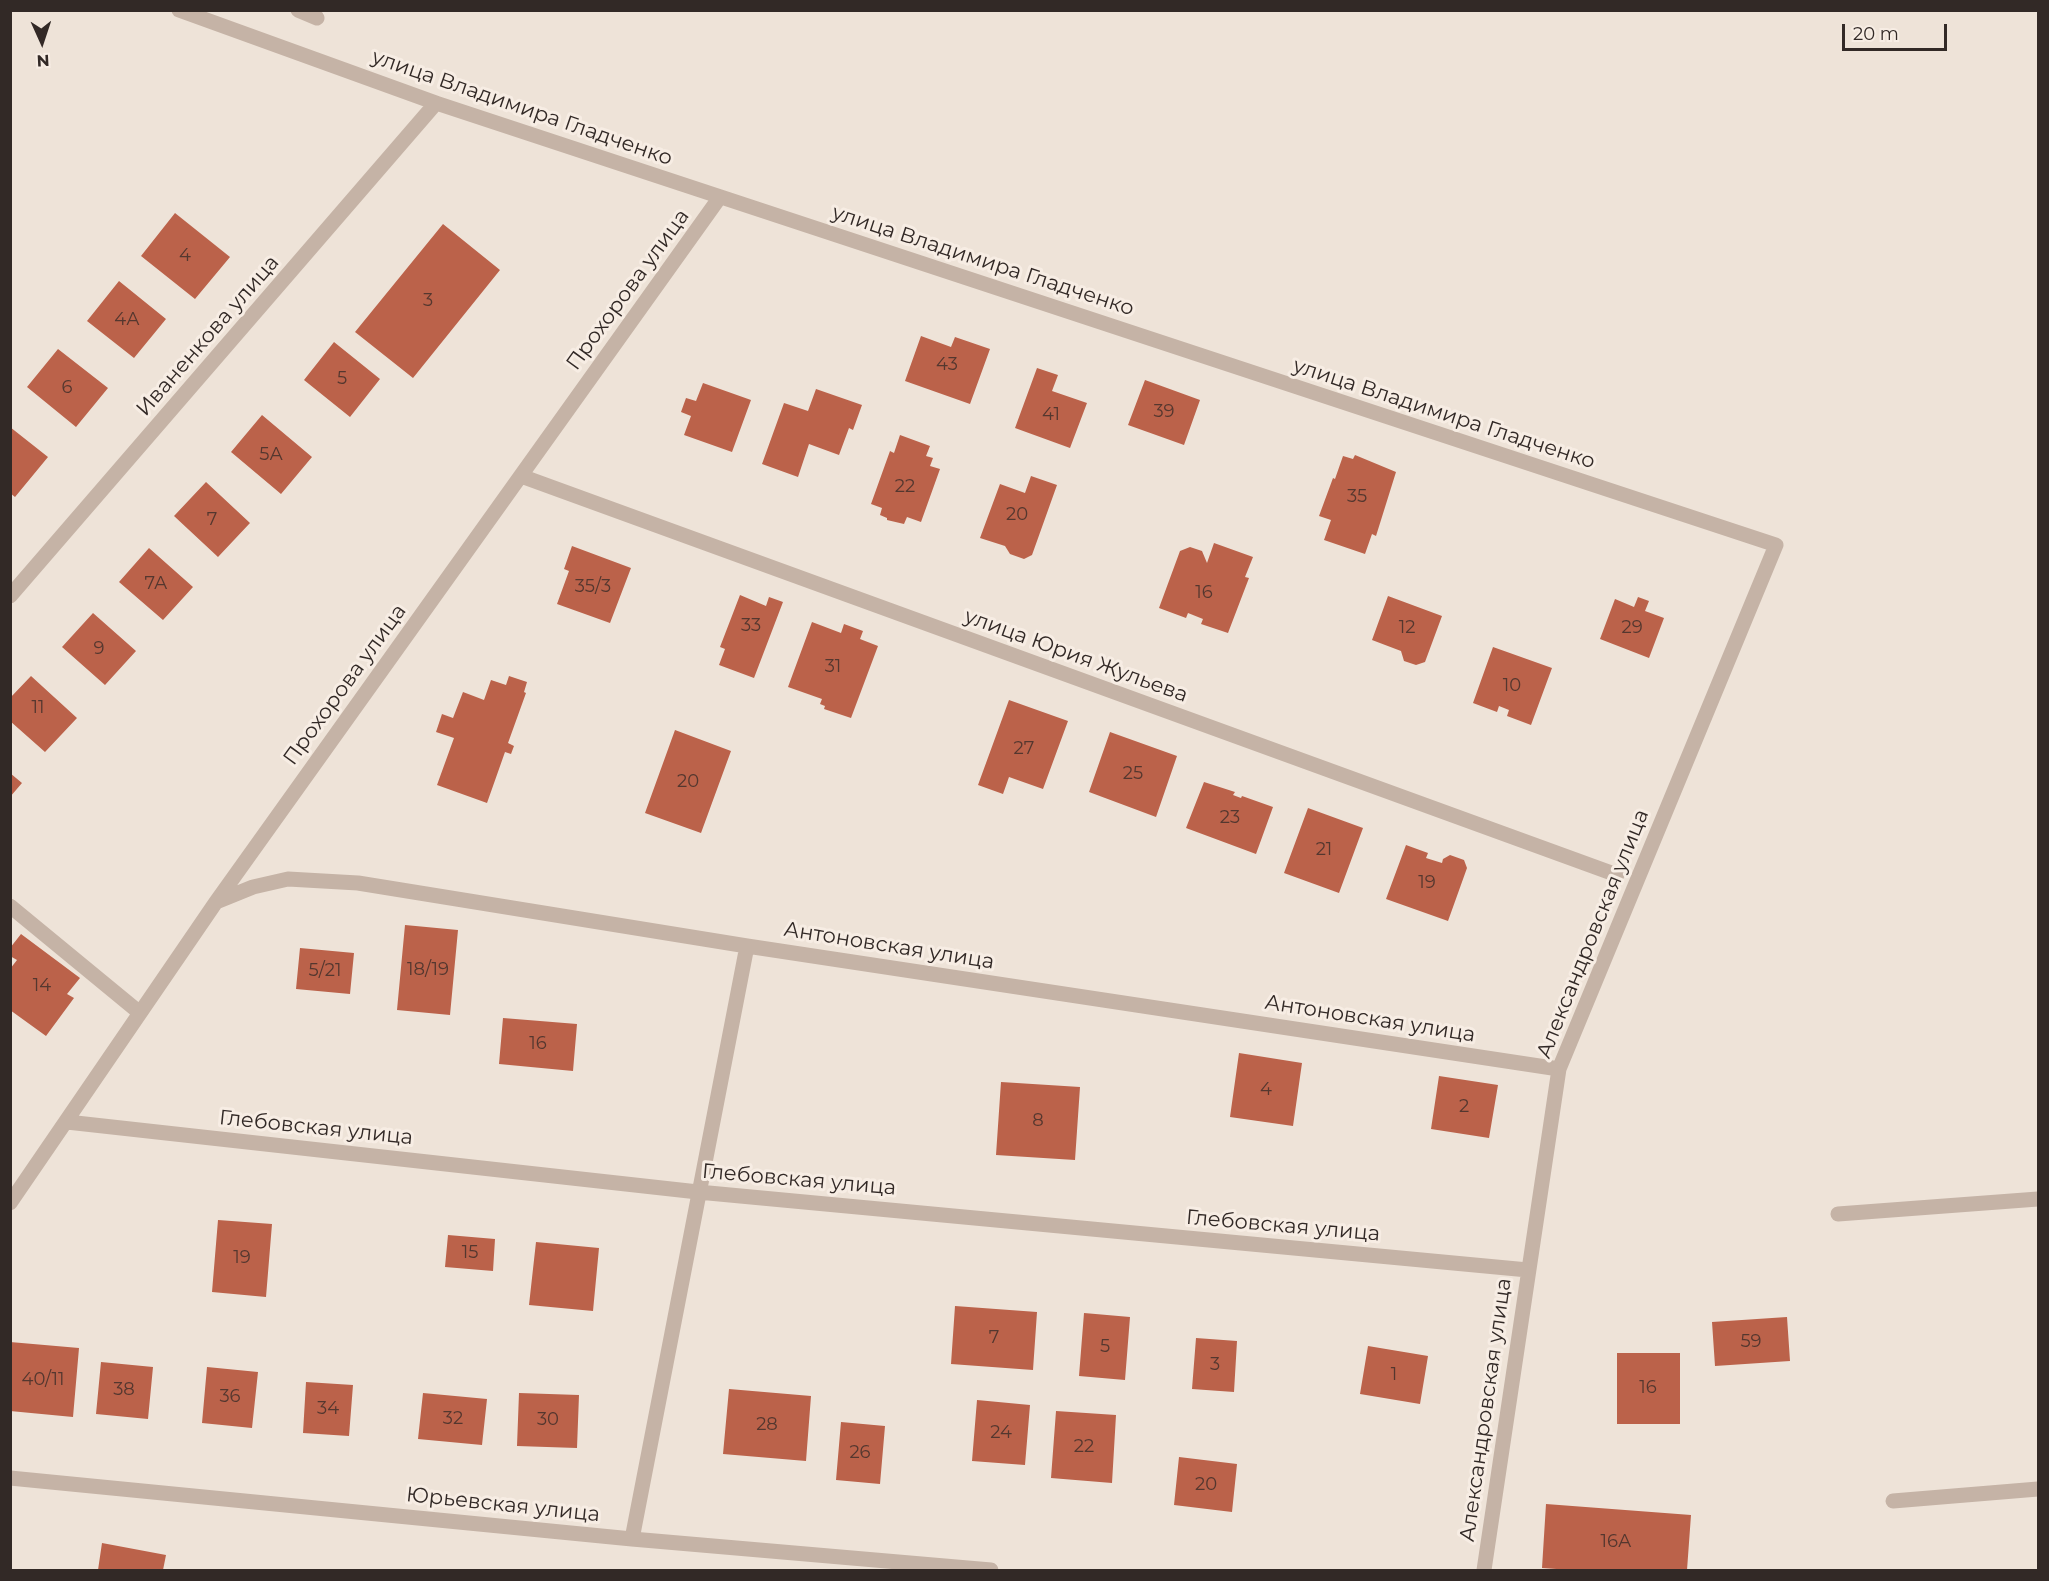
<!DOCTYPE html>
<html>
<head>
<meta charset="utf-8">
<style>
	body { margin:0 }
	#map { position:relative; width:2049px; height:1581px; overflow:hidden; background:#eee3d8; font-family:Montserrat,sans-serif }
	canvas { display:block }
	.frame { position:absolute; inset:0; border:12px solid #322926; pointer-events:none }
	.north { position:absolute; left:12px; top:12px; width:60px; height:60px; -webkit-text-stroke:4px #f7ede4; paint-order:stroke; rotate:177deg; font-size:16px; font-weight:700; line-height:24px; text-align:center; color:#322926 }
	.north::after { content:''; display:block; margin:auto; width:21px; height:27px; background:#322926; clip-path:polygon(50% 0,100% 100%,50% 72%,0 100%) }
	.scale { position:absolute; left:1842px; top:24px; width:105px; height:27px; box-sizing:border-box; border:3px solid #322926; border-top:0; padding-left:8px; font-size:18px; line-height:21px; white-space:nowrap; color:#322926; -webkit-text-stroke:4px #f7ede4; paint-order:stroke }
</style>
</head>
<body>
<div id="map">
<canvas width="2049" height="1581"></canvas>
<div class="frame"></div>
<div class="north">N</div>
<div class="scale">20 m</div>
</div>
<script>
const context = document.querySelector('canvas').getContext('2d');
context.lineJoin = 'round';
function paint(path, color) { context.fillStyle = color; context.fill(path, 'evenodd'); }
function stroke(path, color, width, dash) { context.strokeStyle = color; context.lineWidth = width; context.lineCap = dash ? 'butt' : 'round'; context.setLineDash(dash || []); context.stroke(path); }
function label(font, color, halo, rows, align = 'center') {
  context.font = font + ' Montserrat,sans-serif'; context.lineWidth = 6; context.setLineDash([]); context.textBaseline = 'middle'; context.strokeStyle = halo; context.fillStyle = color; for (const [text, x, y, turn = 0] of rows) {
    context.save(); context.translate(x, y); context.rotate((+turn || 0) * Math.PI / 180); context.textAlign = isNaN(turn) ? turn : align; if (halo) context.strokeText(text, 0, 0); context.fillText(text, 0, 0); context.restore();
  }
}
paint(new Path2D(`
	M 175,213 L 230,257 L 195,299 L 141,256 Z
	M 443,224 L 500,270 L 413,378 L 355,332 Z
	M 119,281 L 166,319 L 134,358 L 87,321 Z
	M 921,336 L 951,347 L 955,337 L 990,349 L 970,404 L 905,381 Z
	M 334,342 L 380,379 L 350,417 L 304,380 Z
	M 58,349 L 108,388 L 76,427 L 27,387 Z
	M 1037,368 L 1058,375 L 1052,391 L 1087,403 L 1070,448 L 1015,428 Z
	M 1145,380 L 1200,400 L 1184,445 L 1128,425 Z
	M 703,383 L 751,400 L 732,452 L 684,435 L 691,416 L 681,412 L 686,398 L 696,401 Z
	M 816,389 L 862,405 L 853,430 L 849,428 L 839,455 L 809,444 L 798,477 L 762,464 L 784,403 L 808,411 Z
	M 262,415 L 312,457 L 281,494 L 231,452 Z
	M 10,427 L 48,457 L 15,497 L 10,493 Z
	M 900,435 L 930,446 L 926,456 L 933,458 L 930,466 L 940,469 L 921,522 L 907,517 L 904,524 L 887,520 L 887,518 L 880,515 L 882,508 L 871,504 L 890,451 L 894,453 Z
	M 1355,455 L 1396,472 L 1376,536 L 1372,534 L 1365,554 L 1324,540 L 1331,520 L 1319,516 L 1333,478 L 1335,479 L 1343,456 L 1353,459 Z
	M 1031,476 L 1057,485 L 1032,555 L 1024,559 L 1010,554 L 1005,546 L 980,538 L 1000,484 L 1025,493 Z
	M 206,482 L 250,523 L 218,557 L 174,516 Z
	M 1214,543 L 1253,557 L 1245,577 L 1249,578 L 1228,633 L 1201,624 L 1203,619 L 1188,613 L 1186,618 L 1159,608 L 1180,551 L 1190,547 L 1202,551 L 1207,563 Z
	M 572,546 L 631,568 L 610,623 L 557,604 L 569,571 L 564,569 Z
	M 149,548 L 193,587 L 163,620 L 119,582 Z
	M 740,595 L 766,606 L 769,597 L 783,602 L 754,678 L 719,665 L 725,649 L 720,647 Z
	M 1388,596 L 1442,616 L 1425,662 L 1416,665 L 1404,661 L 1401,651 L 1372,640 Z
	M 1638,597 L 1649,601 L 1645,611 L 1664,618 L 1649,658 L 1600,639 L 1615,599 L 1634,607 Z
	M 93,613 L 136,651 L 105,685 L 62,647 Z
	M 812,622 L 841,633 L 844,624 L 863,631 L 860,639 L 878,646 L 851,718 L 824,709 L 825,706 L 820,704 L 822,699 L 788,687 Z
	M 1493,647 L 1552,668 L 1531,725 L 1507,716 L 1509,710 L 1499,706 L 1497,712 L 1473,703 Z
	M 31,676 L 77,718 L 45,752 L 10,721 L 10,698 Z
	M 509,676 L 527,682 L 524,692 L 526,693 L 508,743 L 514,746 L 511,754 L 505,752 L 487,803 L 437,785 L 454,738 L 436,732 L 442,714 L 453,718 L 463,692 L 484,700 L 491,680 L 506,685 Z
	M 1009,700 L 1068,721 L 1043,789 L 1009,777 L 1003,794 L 978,785 Z
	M 675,730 L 731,751 L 701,833 L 645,813 Z
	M 1110,732 L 1177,756 L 1156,817 L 1089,792 Z
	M 10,773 L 22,783 L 10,797 Z
	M 1204,782 L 1235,792 L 1233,795 L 1241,798 L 1242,796 L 1273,807 L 1256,854 L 1186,828 Z
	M 1308,808 L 1363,828 L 1339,893 L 1284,873 Z
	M 1406,845 L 1428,853 L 1426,858 L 1442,863 L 1443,859 L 1450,855 L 1464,860 L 1467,868 L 1448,921 L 1386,899 Z
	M 405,925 L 458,930 L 450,1015 L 397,1010 Z
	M 21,934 L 80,978 L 67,994 L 74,998 L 46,1036 L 10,1010 L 10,969 L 17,960 L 10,956 L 10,948 Z
	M 300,948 L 354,953 L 350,994 L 296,989 Z
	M 503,1018 L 577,1024 L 573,1071 L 499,1064 Z
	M 1239,1053 L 1302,1063 L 1293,1126 L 1230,1117 Z
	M 1439,1076 L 1498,1085 L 1489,1138 L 1431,1129 Z
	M 1001,1082 L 1080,1087 L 1075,1160 L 996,1155 Z
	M 218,1220 L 272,1224 L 266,1297 L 212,1292 Z
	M 448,1235 L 495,1239 L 493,1271 L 445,1267 Z
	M 536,1242 L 599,1248 L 593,1311 L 529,1305 Z
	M 955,1306 L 1037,1312 L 1033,1370 L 951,1364 Z
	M 1084,1313 L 1130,1317 L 1125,1380 L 1079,1376 Z
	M 1787,1317 L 1790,1361 L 1715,1366 L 1712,1322 Z
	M 1196,1338 L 1237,1341 L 1234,1392 L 1192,1389 Z
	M 10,1342 L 79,1348 L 73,1417 L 10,1411 Z
	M 1368,1346 L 1428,1356 L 1420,1404 L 1360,1394 Z
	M 1617,1353 L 1680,1353 L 1680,1424 L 1617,1424 Z
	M 101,1362 L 153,1367 L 148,1419 L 96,1414 Z
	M 207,1367 L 258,1372 L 252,1428 L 202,1423 Z
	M 306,1382 L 353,1385 L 349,1436 L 303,1433 Z
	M 729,1389 L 811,1396 L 806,1461 L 723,1454 Z
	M 423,1393 L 487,1399 L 482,1445 L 418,1439 Z
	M 519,1393 L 579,1395 L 577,1448 L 517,1446 Z
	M 977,1400 L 1030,1405 L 1025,1465 L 972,1461 Z
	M 1056,1411 L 1116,1415 L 1112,1483 L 1051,1478 Z
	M 841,1422 L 885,1426 L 880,1484 L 836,1480 Z
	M 1179,1457 L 1237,1464 L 1232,1512 L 1174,1505 Z
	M 1546,1504 L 1691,1515 L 1687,1570 L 1571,1570 L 1542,1568 Z
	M 102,1543 L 166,1555 L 163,1570 L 98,1570 Z`), '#bb624a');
stroke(new Path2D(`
	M 179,10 L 436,103 L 1776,545 L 1559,1069 L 1484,1570
	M 298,10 L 317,18
	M 521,476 L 1617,875
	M 10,596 L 436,103
	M 216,902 L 253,887 L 288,879 L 358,883 L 747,946 L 1559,1069
	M 10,906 L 140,1013
	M 67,1122 L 698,1192 L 1528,1270
	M 10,1203 L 216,902 L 720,197
	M 1838,1214 L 2038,1199
	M 10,1478 L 632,1539 L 991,1570
	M 1893,1501 L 2038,1489
	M 632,1539 L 747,946`), '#c5b3a6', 15);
label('18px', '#54372f', null, [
	["4",185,256],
	["3",428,301],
	["4А",127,320],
	["43",947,365],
	["5",342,379],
	["6",67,388],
	["39",1164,412],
	["41",1051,415],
	["5А",271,455],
	["22",905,487],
	["35",1357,497],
	["20",1017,515],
	["7",212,520],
	["7А",156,584],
	["35/3",593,587],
	["16",1204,593],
	["33",751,626],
	["12",1407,628],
	["29",1632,628],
	["9",99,649],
	["31",833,667],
	["10",1512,686],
	["11",38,708],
	["27",1024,749],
	["25",1133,774],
	["20",688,782],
	["23",1230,818],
	["21",1324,850],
	["19",1427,883],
	["18/19",428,970],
	["5/21",325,971],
	["14",42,986],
	["16",538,1044],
	["4",1266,1090],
	["2",1464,1107],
	["8",1038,1121],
	["15",470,1253],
	["19",242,1258],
	["7",994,1338],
	["59",1751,1342],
	["5",1105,1347],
	["3",1215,1365],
	["1",1394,1375],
	["40/11",43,1380],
	["16",1648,1388],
	["38",124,1390],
	["36",230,1397],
	["34",328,1409],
	["32",453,1419],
	["30",548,1420],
	["28",767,1425],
	["24",1001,1433],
	["22",1084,1447],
	["26",860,1453],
	["20",1206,1485],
	["16А",1616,1542]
]);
label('21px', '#322926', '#f7ede4', [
	["улица Владимира Гладченко",522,108,19],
	["улица Владимира Гладченко",983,261,18],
	["Прохорова улица",628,290,-54],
	["Иваненкова улица",208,336,-49],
	["улица Владимира Гладченко",1444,414,18],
	["улица Юрия Жульева",1076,656,20],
	["Прохорова улица",345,685,-54],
	["Александровская улица",1593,934,-68],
	["Антоновская улица",889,946,9],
	["Антоновская улица",1370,1019,9],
	["Глебовская улица",316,1128,6],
	["Глебовская улица",799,1180,5],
	["Глебовская улица",1283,1226,5],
	["Александровская улица",1486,1410,-82],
	["Юрьевская улица",503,1505,6]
]);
</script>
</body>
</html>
